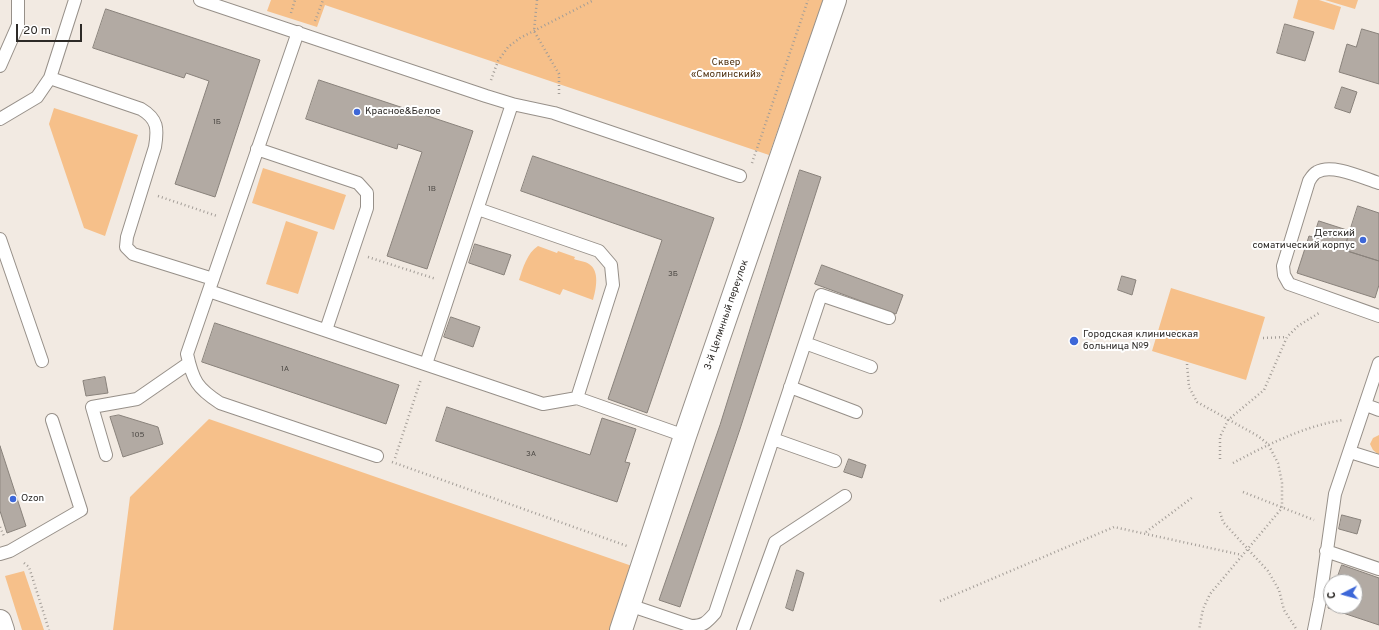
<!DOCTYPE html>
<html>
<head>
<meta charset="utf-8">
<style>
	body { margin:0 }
	#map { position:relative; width:1379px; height:630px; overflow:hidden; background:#f2eae2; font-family:Overpass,sans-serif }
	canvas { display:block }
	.north { position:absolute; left:1323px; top:574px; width:40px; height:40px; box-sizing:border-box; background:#fff; border:1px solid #abaaa9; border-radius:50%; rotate:264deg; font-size:11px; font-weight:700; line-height:16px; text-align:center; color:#2d2a27 }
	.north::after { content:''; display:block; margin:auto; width:14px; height:18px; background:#3d67d8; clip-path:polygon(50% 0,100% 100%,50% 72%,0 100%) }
	.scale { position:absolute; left:16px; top:24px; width:66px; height:18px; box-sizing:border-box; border:2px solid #2d2a27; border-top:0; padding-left:5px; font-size:12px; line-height:14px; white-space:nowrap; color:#2d2a27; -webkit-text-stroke:3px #fff; paint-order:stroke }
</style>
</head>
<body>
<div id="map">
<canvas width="1379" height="630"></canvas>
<div class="north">С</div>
<div class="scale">20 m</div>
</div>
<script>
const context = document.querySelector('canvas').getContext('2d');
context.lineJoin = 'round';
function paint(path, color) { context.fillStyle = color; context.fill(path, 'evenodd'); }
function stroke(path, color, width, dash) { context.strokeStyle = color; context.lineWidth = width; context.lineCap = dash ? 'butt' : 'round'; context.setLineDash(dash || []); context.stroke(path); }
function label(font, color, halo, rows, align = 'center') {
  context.font = font + ' Overpass,sans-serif'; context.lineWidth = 4; context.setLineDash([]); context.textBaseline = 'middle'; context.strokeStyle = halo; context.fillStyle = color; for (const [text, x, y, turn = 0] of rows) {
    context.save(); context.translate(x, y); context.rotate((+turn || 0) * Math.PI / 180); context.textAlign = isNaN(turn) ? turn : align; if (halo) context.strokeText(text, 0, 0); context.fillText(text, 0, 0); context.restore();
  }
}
paint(new Path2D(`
	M 271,0 L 823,0 L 769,155 L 325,5 L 317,27 L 267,11 Z
	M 1298,0 L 1319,0 L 1341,7 L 1334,30 L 1293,18 Z
	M 1325,0 L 1358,0 L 1355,9 Z
	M 54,108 L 138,135 L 105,236 L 84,228 L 49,124 Z
	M 263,168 L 346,195 L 334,230 L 252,203 Z
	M 286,221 L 318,232 L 298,294 L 266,284 Z
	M 538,246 L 557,253 L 558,251 L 575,257 L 574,259 C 579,261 585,261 589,264 C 600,271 596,289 593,300 L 563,289 L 560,295 L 519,280 C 523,268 527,253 538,246 Z
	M 1171,288 L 1265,317 L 1246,380 L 1152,351 Z
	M 209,419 L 632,566 L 609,630 L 113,630 L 130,497 Z
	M 1379,435 L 1379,455 L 1373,450 L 1370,444 L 1373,438 Z
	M 24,571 L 44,630 L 22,630 L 5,576 Z`), '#f6c08a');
const building = new Path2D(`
	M 106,9 L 260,60 L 215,197 L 175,184 L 209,81 L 186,73 L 184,78 L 93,48 Z
	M 1285,24 L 1314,32 L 1305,61 L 1277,53 Z
	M 1362,29 L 1379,34 L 1379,84 L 1339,72 L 1347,44 L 1356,47 Z
	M 319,80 L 473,131 L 427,269 L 387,256 L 422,152 L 398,144 L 397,149 L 306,119 Z
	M 1342,87 L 1357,92 L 1350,113 L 1335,108 Z
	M 533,156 L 714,218 L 647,413 L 608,399 L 662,240 L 521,191 Z
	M 800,170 L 821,177 L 740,429 L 680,607 L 659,600 L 720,425 Z
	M 1358,206 L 1379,213 L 1379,261 L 1344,250 Z
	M 1319,221 L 1350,231 L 1344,250 L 1379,261 L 1379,285 L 1375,298 L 1297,273 L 1309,236 L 1313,237 Z
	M 475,244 L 511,255 L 504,275 L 469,263 Z
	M 822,265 L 903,295 L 896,314 L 815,284 Z
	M 1122,276 L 1136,280 L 1132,295 L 1118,290 Z
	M 451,317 L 480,327 L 473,347 L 444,337 Z
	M 215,323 L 399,385 L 386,424 L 202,362 Z
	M 105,377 L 108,393 L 86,396 L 83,381 Z
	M 447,407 L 590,455 L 602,418 L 636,429 L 625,462 L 630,463 L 617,502 L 436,441 Z
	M 119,415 L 158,427 L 163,444 L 123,457 L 110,417 Z
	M 0,446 L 26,526 L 7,533 L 0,511 Z
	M 849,459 L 866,465 L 862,478 L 844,472 Z
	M 1342,515 L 1361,520 L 1357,534 L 1339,529 Z
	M 1342,565 L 1379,578 L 1379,625 L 1328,608 L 1331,598 L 1331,606 L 1355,606 L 1355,582 L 1336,582 Z
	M 797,570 L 804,573 L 793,611 L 786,608 Z`);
paint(building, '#b2aaa3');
stroke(building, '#89827b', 1);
const lane = new Path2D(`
	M 200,0 L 486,96 L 512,104 L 554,113 L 740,176
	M 298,32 L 187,354 C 193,381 197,388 220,403 L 377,456
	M 0,66 L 18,25 L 18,0
	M 50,78 L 141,109 C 158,119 158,129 155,147 L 127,237 L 126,247 L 133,254 L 213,279
	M 0,119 L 37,97 L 50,78 L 75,0
	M 257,149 L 358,183 L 367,193 L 367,208 L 326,330
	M 1379,183 C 1363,178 1332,163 1317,172 C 1313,174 1311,178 1309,181 L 1283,266 L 1284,275 L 1289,284 L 1379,316
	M 0,239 L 42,361
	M 209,291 L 543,404 L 577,398 L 613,285 L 611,265 L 599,251 L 478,209
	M 805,343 L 871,367
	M 426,364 L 512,104
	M 790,387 L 856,412
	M 577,398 L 685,436
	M 1366,405 L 1379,410
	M 773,439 L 835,461
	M 1350,452 L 1379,461
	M 106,455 L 92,407 L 137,399 L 189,363
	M 1326,551 L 1379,569
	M 0,554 L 10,551 L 81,510 L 52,420
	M 629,605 L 691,626 C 704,626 707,622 715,613 L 821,295 L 889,318
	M 743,630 L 775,542 L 845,496
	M 1314,630 L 1320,600 L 1335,494 L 1379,363`);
const street = new Path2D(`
	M 621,630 L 685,436 L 835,0`);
const secondary = new Path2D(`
	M 0,621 L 3,630`);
stroke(lane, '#979089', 14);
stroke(street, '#979089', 24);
stroke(secondary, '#979089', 24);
stroke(new Path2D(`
	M 537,0 L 534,31 L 559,74 L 559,97
	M 291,13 L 295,0
	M 315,21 L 323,0
	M 491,80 L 498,61 L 508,47 L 520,38 L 594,0
	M 752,163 L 808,0
	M 158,196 L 217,216
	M 368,257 L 436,279
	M 1263,338 L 1287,337
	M 1187,364 L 1189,387 L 1197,402 L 1258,436 L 1268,444 L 1278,463 L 1282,483 L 1282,508 L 1210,594 L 1203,609 L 1199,630
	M 395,458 L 421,379
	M 1220,459 L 1220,437 L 1228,420 L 1264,390 L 1287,337 L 1298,326 L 1319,313
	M 392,462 L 627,546
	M 1233,463 C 1267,445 1304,426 1343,420
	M 1243,492 L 1314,520
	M 1220,512 L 1223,522 L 1268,571 L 1279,590 L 1284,610 L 1297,630
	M 0,527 L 4,536
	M 1146,532 L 1193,497
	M 24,563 L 29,567 L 49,630
	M 940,601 L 1114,527 L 1242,555`), '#a39d97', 2.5, [1, 3]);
stroke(lane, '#fff', 12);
stroke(street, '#fff', 22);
stroke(secondary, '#fff', 22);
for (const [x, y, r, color] of [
	[357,112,4,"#3d67d8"],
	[1363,240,4,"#3d67d8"],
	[1074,341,5,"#3d67d8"],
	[13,499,4,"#3d67d8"]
]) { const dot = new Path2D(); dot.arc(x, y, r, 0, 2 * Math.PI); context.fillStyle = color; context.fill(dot); stroke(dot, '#fff', 1.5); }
label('8px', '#4e4a46', null, [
	["1Б",217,122],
	["1В",432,189],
	["3Б",673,274],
	["1А",285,369],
	["105",138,435],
	["3А",531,454]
]);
label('10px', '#513311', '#fff', [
	["Сквер",726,63],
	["«Смолинский»",726,75]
]);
label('10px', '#2d2a27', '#fff', [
	["Красное&Белое",365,112],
	["Детский",1355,234,"right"],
	["соматический корпус",1355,246,"right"],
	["Городская клиническая",1083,335],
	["больница №9",1083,347],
	["Ozon",21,499]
], 'left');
label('10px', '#2d2a27', '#fff', [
	["3-й Целинный переулок",727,315,-71]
]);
</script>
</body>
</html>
